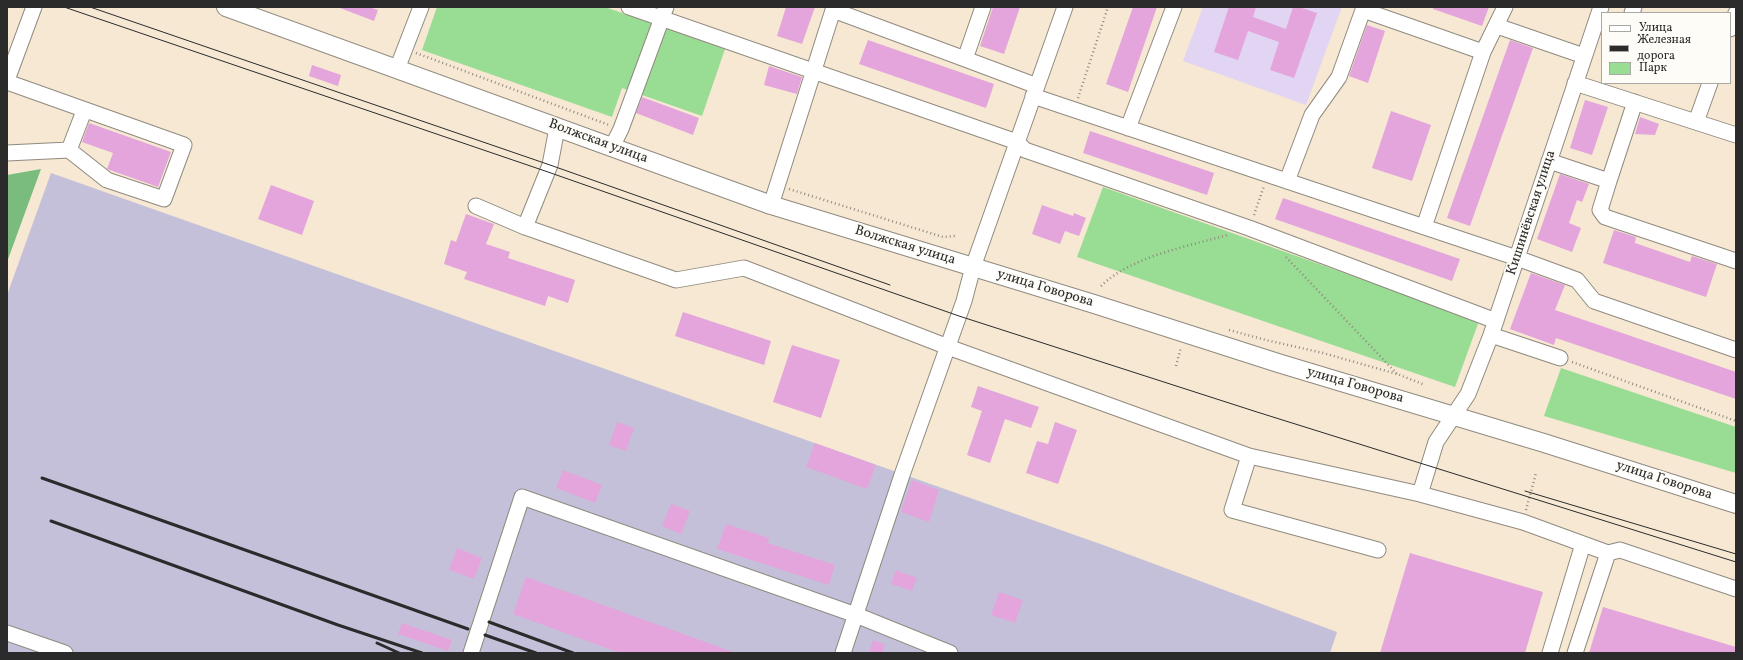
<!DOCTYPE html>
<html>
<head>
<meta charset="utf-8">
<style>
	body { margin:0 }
	#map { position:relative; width:1743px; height:660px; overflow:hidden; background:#f6e8d3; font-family:Vollkorn,serif }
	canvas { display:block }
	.frame { position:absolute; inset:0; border:8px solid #2b2b2b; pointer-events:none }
	.legend { position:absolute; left:1601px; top:12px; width:130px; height:72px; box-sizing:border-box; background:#fdfcf7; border:1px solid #a9a8a5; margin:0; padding:5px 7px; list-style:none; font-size:12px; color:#2b2b2b }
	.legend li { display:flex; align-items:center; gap:8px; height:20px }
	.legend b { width:20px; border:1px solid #a9a8a5 }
</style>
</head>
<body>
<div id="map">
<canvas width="1743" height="660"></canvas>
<div class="frame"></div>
<ul class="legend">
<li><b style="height:5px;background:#fff"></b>Улица</li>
<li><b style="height:5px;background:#2b2b2b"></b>Железная дорога</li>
<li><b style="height:11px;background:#99dc94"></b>Парк</li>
</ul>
</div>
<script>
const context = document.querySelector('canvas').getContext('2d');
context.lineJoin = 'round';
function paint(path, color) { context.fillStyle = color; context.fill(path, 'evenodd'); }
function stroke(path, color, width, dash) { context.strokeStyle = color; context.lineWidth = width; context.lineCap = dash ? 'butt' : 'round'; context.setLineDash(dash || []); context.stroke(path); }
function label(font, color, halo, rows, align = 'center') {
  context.font = font + ' Vollkorn,serif'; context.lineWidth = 4; context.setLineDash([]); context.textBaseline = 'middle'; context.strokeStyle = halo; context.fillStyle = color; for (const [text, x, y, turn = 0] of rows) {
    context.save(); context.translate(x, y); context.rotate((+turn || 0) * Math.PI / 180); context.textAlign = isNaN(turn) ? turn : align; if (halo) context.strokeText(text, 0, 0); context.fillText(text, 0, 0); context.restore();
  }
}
paint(new Path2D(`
	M 1203,7 L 1342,7 L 1306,105 L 1183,61 Z`), '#e2d4f3');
paint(new Path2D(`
	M 51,173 L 1106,546 L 1337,632 L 1330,653 L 7,653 L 7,295 Z`), '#c5c0da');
paint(new Path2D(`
	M 437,7 L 605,7 L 725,49 L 702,116 L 622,88 L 612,117 L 422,50 Z
	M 1103,187 L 1479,321 L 1455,387 L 1077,257 Z
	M 1561,368 L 1736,427 L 1736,473 L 1544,416 Z`), '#99dc94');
paint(new Path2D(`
	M 41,169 L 7,262 L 7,175 Z`), '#7abc7e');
paint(new Path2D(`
	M 340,7 L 369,7 L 378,10 L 374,21 L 340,8 Z
	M 786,7 L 815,7 L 802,44 L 777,36 Z
	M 993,7 L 1020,7 L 1004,54 L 980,46 Z
	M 1133,7 L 1157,7 L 1128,92 L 1106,84 Z
	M 1229,7 L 1256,7 L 1253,17 L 1286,29 L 1293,7 L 1299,7 L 1317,13 L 1294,78 L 1270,70 L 1279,42 L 1248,31 L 1238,60 L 1214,52 Z
	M 1433,7 L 1489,7 L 1482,26 L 1433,9 Z
	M 1367,25 L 1385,31 L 1368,83 L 1349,76 Z
	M 868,40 L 994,84 L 986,108 L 859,64 Z
	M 1510,40 L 1533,48 L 1470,226 L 1447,218 Z
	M 312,65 L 341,75 L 338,86 L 309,76 Z
	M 769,66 L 802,77 L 797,94 L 764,85 Z
	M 642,97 L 699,118 L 693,135 L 636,113 Z
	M 1585,100 L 1608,107 L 1592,155 L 1570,148 Z
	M 1391,111 L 1431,125 L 1412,181 L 1372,168 Z
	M 1640,117 L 1659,124 L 1655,135 L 1635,134 Z
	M 89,123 L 171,152 L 158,187 L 107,169 L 113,153 L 82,142 Z
	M 1090,131 L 1214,173 L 1207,195 L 1083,153 Z
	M 1560,174 L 1589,184 L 1582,202 L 1577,200 L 1569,223 L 1581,228 L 1572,252 L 1537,239 Z
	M 271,185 L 314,201 L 302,235 L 258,219 Z
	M 1283,198 L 1460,259 L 1452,281 L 1275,219 Z
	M 1042,205 L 1073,216 L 1074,213 L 1086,218 L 1079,236 L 1065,231 L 1060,244 L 1032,234 Z
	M 466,214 L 494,224 L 486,244 L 510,252 L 508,258 L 575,280 L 568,303 L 548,296 L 545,306 L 464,279 L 467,272 L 444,264 L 451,240 L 456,242 Z
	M 1614,230 L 1636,237 L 1635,243 L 1690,262 L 1692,256 L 1717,264 L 1706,297 L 1603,263 Z
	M 1531,273 L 1565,285 L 1555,310 L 1736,372 L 1736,399 L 1556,338 L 1554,345 L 1510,329 Z
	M 683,312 L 771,341 L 764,365 L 675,336 Z
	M 792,345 L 840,360 L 821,418 L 773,402 Z
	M 978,386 L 1039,407 L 1031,428 L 1005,419 L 990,463 L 967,455 L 982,411 L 971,407 Z
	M 617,422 L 634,428 L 626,451 L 609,445 Z
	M 1055,422 L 1077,430 L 1058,484 L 1026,473 L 1037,441 L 1048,444 Z
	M 815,443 L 876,465 L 867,489 L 806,467 Z
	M 563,470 L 602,485 L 595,503 L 556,488 Z
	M 912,480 L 939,490 L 929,522 L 901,512 Z
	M 671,504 L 690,511 L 681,534 L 662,526 Z
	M 726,524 L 769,538 L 768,543 L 835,565 L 829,585 L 717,549 Z
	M 457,548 L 482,558 L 474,579 L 449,570 Z
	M 1410,553 L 1543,592 L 1525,653 L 1380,653 Z
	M 896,570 L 917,578 L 912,591 L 891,584 Z
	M 526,577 L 733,652 L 733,653 L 620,653 L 513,614 Z
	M 999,592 L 1023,600 L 1015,623 L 991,615 Z
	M 1603,607 L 1736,647 L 1736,653 L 1589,653 Z
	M 402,623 L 452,640 L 448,651 L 398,634 Z
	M 873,640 L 885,644 L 882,653 L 869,653 Z`), '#e3a5db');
const minor = new Path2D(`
	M 629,7 L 1017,142 L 1025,150 L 1249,228 L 1496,321
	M 983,7 L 965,59 L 1037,86
	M 833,10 L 965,59
	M 1632,13 L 1634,7
	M 1497,26 L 1584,56
	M 1730,29 L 1736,13
	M 397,69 L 421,7
	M 7,80 L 34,7
	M 7,82 L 184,145 L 164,199 L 107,180 L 69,150 L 7,153
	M 1575,83 L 1736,135
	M 1033,96 L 1517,258 L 1577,280 L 1594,301 L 1736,350
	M 1696,122 L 1710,83
	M 1128,128 L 1174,7
	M 612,147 L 621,129 L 666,7
	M 69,150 L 84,111
	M 1549,161 L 1609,181 L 1600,210 L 1605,217 L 1736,261
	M 1287,181 L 1312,115 L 1339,77 L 1363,10 L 1483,52
	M 1609,181 L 1635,102
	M 771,205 L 834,7
	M 476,206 L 525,227 L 676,280 L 744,268 L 948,347 L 1249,456 L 1420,494 L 1523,522 L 1608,553 L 1620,550 L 1736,589
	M 525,227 L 550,165 L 557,128
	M 1424,227 L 1483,52 L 1505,7
	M 1491,335 L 1560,358
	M 1249,456 L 1232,510 L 1378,550
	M 1420,494 L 1436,442 L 1468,394 L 1491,335 L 1601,7
	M 7,633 L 65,653
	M 471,653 L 522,497 L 856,615 L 950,653
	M 843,653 L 902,475 L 964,301 L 973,267 L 1065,7
	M 1550,653 L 1583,544
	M 1575,653 L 1608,553`);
const major = new Path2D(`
	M 226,7 L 771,205 L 1094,304 L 1278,363 L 1544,443 L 1736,504`);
stroke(minor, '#908a7f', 17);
stroke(major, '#908a7f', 20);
stroke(new Path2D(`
	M 416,53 L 609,125
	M 1078,98 L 1108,7
	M 789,189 L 943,237 L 955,236
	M 1254,215 L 1264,186
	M 1286,257 L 1397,374
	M 1101,286 C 1132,256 1186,247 1227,235
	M 1229,330 L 1266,340 L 1323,353 L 1397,374 L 1425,385
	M 1572,362 L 1736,421
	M 1176,366 L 1181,347
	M 1526,510 L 1536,473`), '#908a7f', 2.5, [1, 3]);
stroke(minor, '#fff', 15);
stroke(major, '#fff', 18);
stroke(new Path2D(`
	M 64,7 L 548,172 L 959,316 L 1257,412 L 1736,562
	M 90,7 L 550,165 L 890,285
	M 1525,491 L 1736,554`), '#2b2b2b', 1);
stroke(new Path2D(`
	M 42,478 L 468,629
	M 51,521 L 338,625 L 422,653
	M 489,622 L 573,653
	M 485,635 L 536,653
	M 377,643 L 399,653`), '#2b2b2b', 3);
label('14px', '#2b2b2b', '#fdfcf7', [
	["Волжская улица",598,142,20],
	["Кишинёвская улица",1532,213,-72],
	["Волжская улица",905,246,17],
	["улица Говорова",1045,289,17],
	["улица Говорова",1355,386,16],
	["улица Говорова",1664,481,18]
]);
</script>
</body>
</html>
